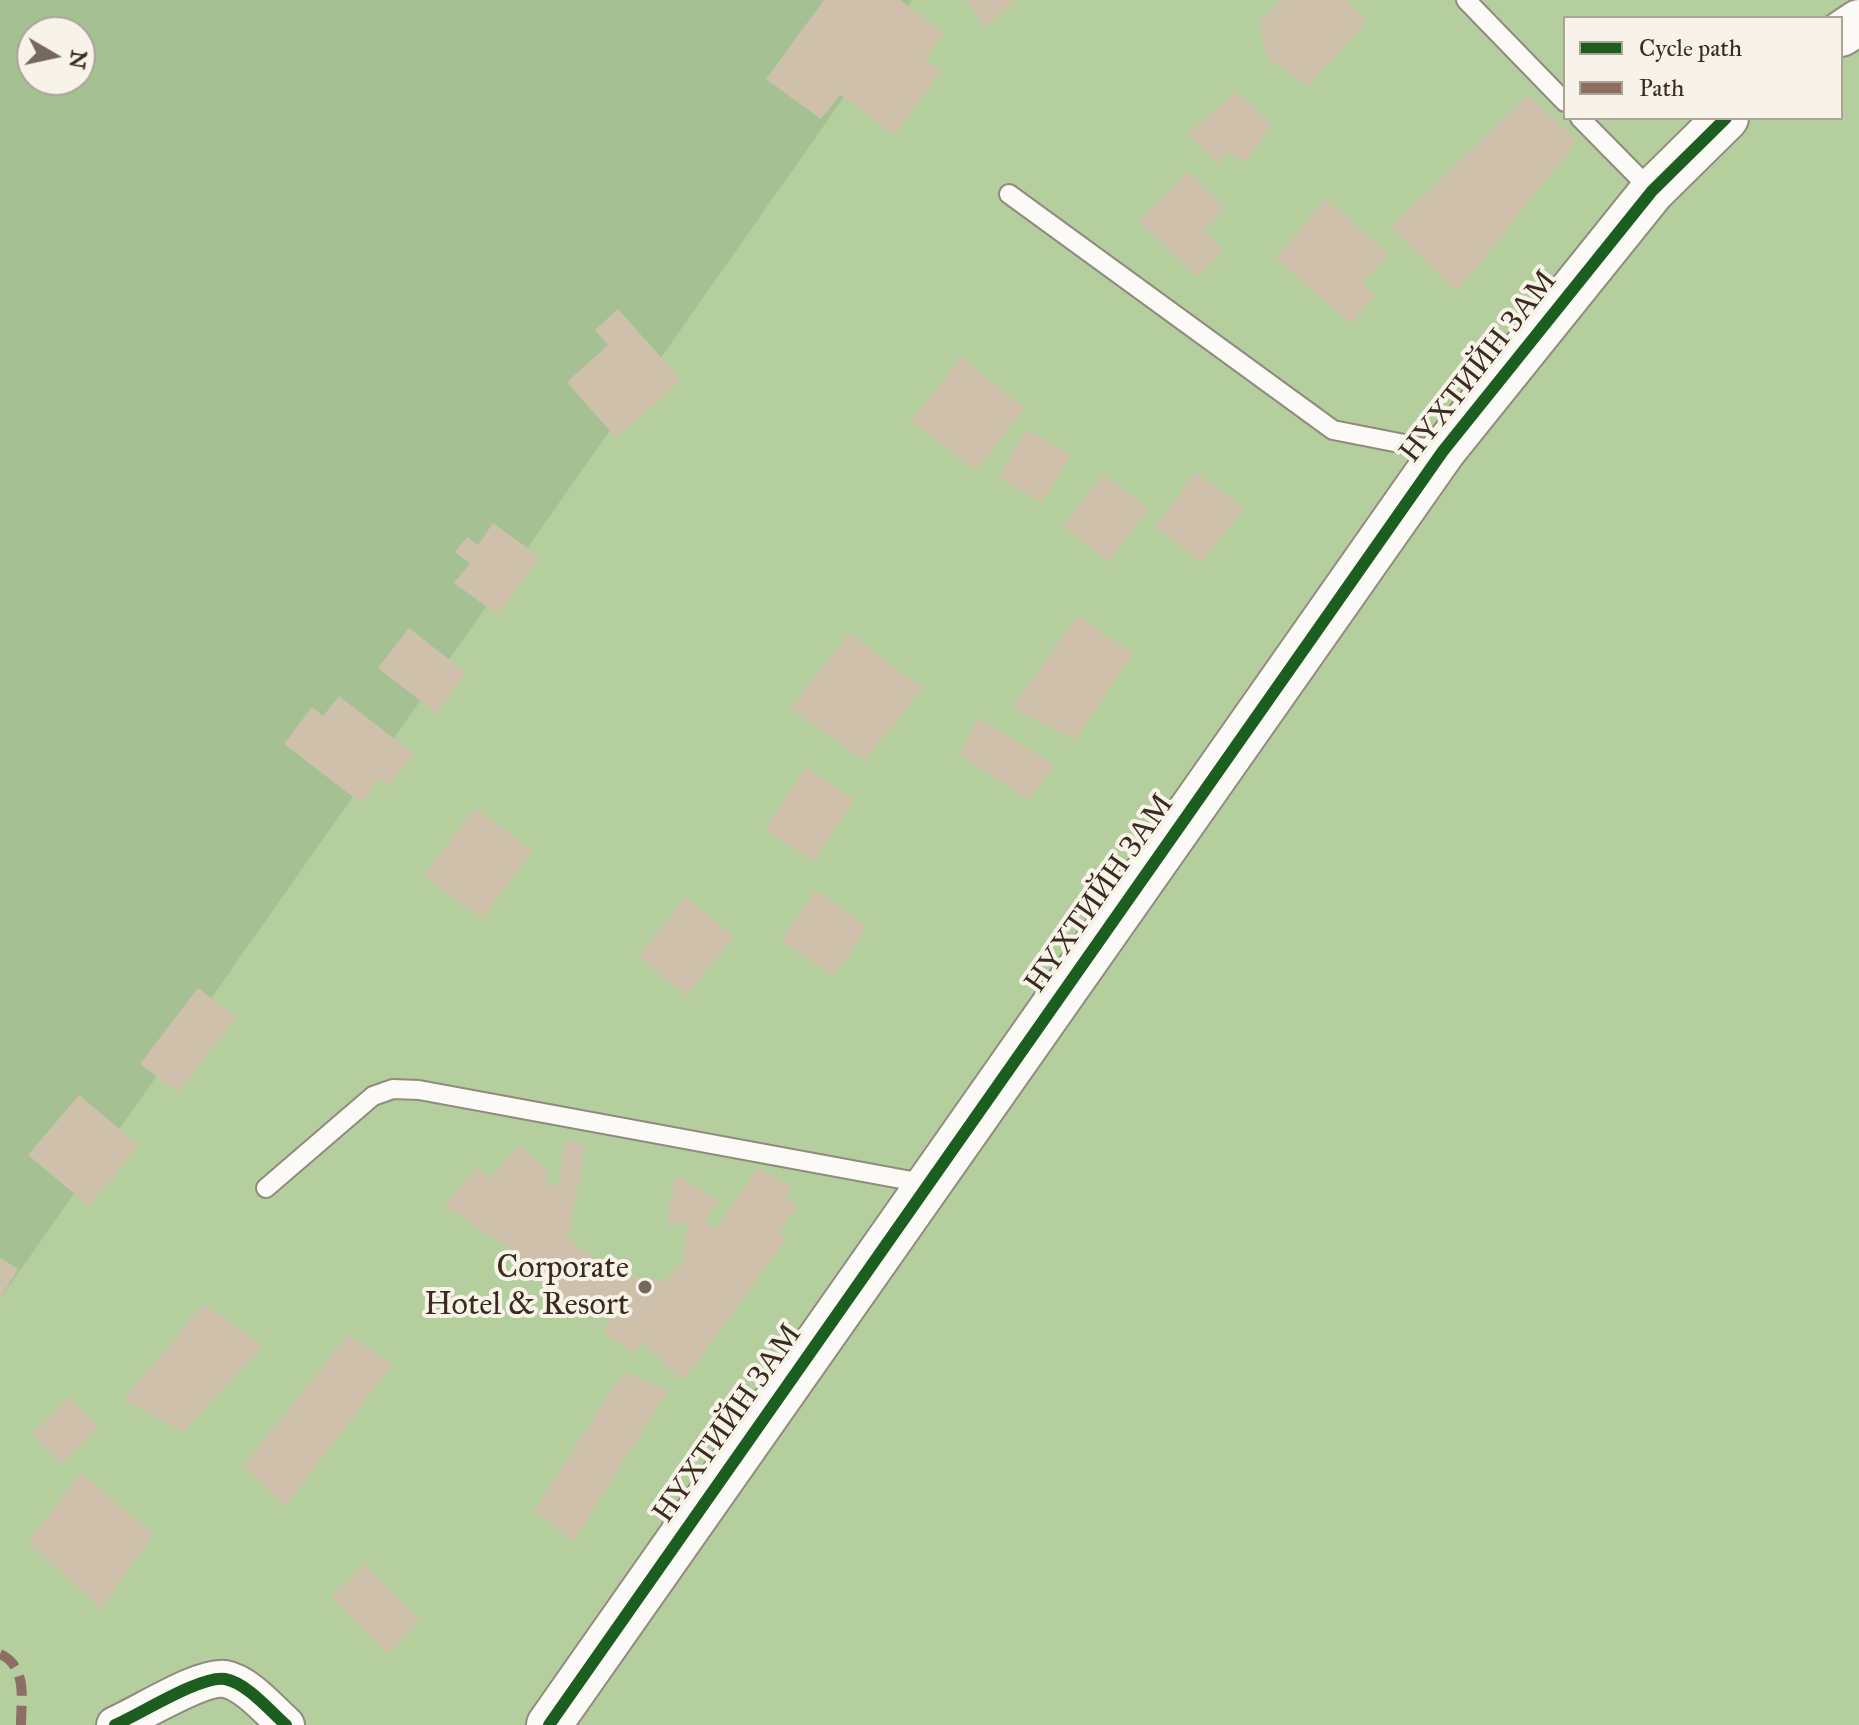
<!DOCTYPE html>
<html>
<head>
<meta charset="utf-8">
<style>
	body { margin:0 }
	#map { position:relative; width:1859px; height:1725px; overflow:hidden; background:#e4ddcc; font-family:"IM FELL Great Primer",serif }
	canvas { display:block }
	.legend { position:absolute; left:1563px; top:16px; width:280px; height:104px; box-sizing:border-box; background:#f7f3e8; border:2px solid #aca397; margin:0; padding:10px 14px; list-style:none; font-size:24px; color:#3b2a1e }
	.legend li { display:flex; align-items:center; gap:16px; height:40px }
	.legend b { width:40px; border:2px solid #aca397 }
	.north { position:absolute; left:16px; top:16px; width:80px; height:80px; box-sizing:border-box; background:#f7f3e8; border:2px solid #aca397; border-radius:50%; rotate:99deg; font-size:22px; font-weight:700; line-height:32px; text-align:center; color:#3b2a1e }
	.north::after { content:''; display:block; margin:auto; width:28px; height:36px; background:#76695b; clip-path:polygon(50% 0,100% 100%,50% 72%,0 100%) }
</style>
</head>
<body>
<div id="map">
<canvas width="1859" height="1725"></canvas>
<ul class="legend">
<li><b style="height:10px;background:#1b5e20"></b>Cycle path</li>
<li><b style="height:10px;background:#8d6e63"></b>Path</li>
</ul>
<div class="north">N</div>
</div>
<script>
const context = document.querySelector('canvas').getContext('2d');
context.lineJoin = 'round';
function paint(path, color) { context.fillStyle = color; context.fill(path, 'evenodd'); }
function stroke(path, color, width, dash) { context.strokeStyle = color; context.lineWidth = width; context.lineCap = dash ? 'butt' : 'round'; context.setLineDash(dash || []); context.stroke(path); }
function label(font, color, halo, rows, align = 'center') {
  context.font = font + ' "IM FELL Great Primer",serif'; context.lineWidth = 8; context.setLineDash([]); context.textBaseline = 'middle'; context.strokeStyle = halo; context.fillStyle = color; for (const [text, x, y, turn = 0] of rows) {
    context.save(); context.translate(x, y); context.rotate((+turn || 0) * Math.PI / 180); context.textAlign = isNaN(turn) ? turn : align; if (halo) context.strokeText(text, 0, 0); context.fillText(text, 0, 0); context.restore();
  }
}
paint(new Path2D(`
	M 0,0 L 1859,0 L 1859,1725 L 0,1725 ZM 1565,18 L 1841,18 L 1841,118 L 1565,118 ZM 32,32 L 80,32 L 80,80 L 32,80 Z`), '#b4cf9d');
paint(new Path2D(`
	M 0,0 L 912,0 L 0,1299 ZM 32,32 L 80,32 L 80,80 L 32,80 Z`), '#a5c194');
paint(new Path2D(`
	M 824,0 L 900,0 L 944,33 L 925,60 L 941,71 L 895,135 L 840,95 L 821,119 L 766,79 Z
	M 966,0 L 1016,0 L 985,28 Z
	M 1281,0 L 1345,0 L 1367,21 L 1308,86 L 1267,58 L 1259,22 Z
	M 1236,92 L 1272,124 L 1244,163 L 1227,152 L 1217,165 L 1188,133 Z
	M 1529,95 L 1577,141 L 1457,292 L 1390,227 Z
	M 1188,171 L 1225,208 L 1203,230 L 1223,250 L 1197,277 L 1139,221 Z
	M 1326,199 L 1388,254 L 1362,283 L 1375,295 L 1351,324 L 1275,258 Z
	M 618,309 L 681,380 L 616,438 L 567,382 L 608,345 L 595,330 Z
	M 961,357 L 1025,408 L 976,471 L 911,421 Z
	M 1026,429 L 1071,455 L 1042,503 L 998,477 Z
	M 1196,472 L 1244,508 L 1202,563 L 1155,526 Z
	M 1103,474 L 1149,509 L 1109,562 L 1063,526 Z
	M 493,523 L 540,557 L 498,615 L 454,583 L 470,563 L 455,552 L 467,537 L 478,545 Z
	M 1077,616 L 1133,653 L 1075,740 L 1012,708 Z
	M 409,628 L 466,673 L 436,713 L 378,668 Z
	M 849,633 L 923,688 L 865,760 L 790,709 Z
	M 339,696 L 414,754 L 390,785 L 380,778 L 361,803 L 284,744 L 312,707 L 323,716 Z
	M 979,718 L 1055,765 L 1029,800 L 959,754 Z
	M 805,767 L 855,799 L 814,861 L 765,830 Z
	M 475,808 L 533,851 L 482,919 L 424,875 Z
	M 816,890 L 868,927 L 833,976 L 781,940 Z
	M 685,897 L 734,936 L 687,996 L 638,957 Z
	M 198,988 L 236,1017 L 178,1093 L 140,1064 Z
	M 79,1095 L 139,1145 L 89,1206 L 28,1155 Z
	M 565,1141 L 586,1144 L 568,1239 L 619,1275 L 665,1281 L 683,1261 L 688,1224 L 666,1223 L 676,1175 L 719,1201 L 705,1221 L 715,1230 L 758,1167 L 793,1188 L 784,1196 L 798,1205 L 779,1232 L 787,1238 L 683,1381 L 642,1342 L 634,1354 L 602,1331 L 611,1322 L 601,1313 L 597,1321 L 514,1265 L 520,1255 L 444,1205 L 477,1167 L 491,1178 L 518,1145 L 548,1171 L 546,1184 L 558,1186 Z
	M 0,1258 L 18,1269 L 0,1299 Z
	M 204,1304 L 263,1345 L 183,1432 L 123,1399 Z
	M 348,1335 L 393,1364 L 285,1507 L 243,1466 Z
	M 624,1372 L 668,1390 L 573,1542 L 534,1510 Z
	M 69,1397 L 99,1427 L 62,1464 L 32,1433 Z
	M 81,1472 L 153,1534 L 101,1609 L 28,1542 Z
	M 365,1564 L 420,1620 L 387,1654 L 331,1597 Z`), '#cfc0ac');
const service = new Path2D(`
	M 1466,0 L 1565,102
	M 1580,118 L 1652,191
	M 1009,194 L 1333,430 L 1440,451
	M 266,1188 L 373,1096 L 393,1089 L 419,1090 L 928,1184`);
const minor = new Path2D(`
	M 115,1725 C 139,1715 201,1675 225,1679 C 247,1683 270,1711 286,1725`);
const tertiary = new Path2D(`
	M 1841,34 L 1859,22
	M 549,1725 L 1443,451 L 1652,191 L 1726,118`);
stroke(service, '#908a7f', 22);
stroke(minor, '#908a7f', 40);
stroke(tertiary, '#908a7f', 48);
stroke(service, '#fbfaf7', 18);
stroke(minor, '#fbfaf7', 36);
stroke(tertiary, '#fbfaf7', 44);
stroke(new Path2D(`
	M 0,1654 C 28,1667 21,1699 21,1725`), '#8d6e63', 10, [20, 10]);
stroke(new Path2D(`
	M 115,1725 C 139,1715 201,1675 225,1679 C 247,1683 270,1711 286,1725
	M 549,1725 L 1443,451 L 1652,191 L 1726,118`), '#1b5e20', 12);
for (const [x, y, r, color] of [
	[645,1287,8,"#76695b"]
]) { const dot = new Path2D(); dot.arc(x, y, r, 0, 2 * Math.PI); context.fillStyle = color; context.fill(dot); stroke(dot, '#f7f3e8', 3); }
label('32px', '#3b2a1e', '#f7f3e8', [
	["НҮХТИЙН ЗАМ",1479,367,-52],
	["НҮХТИЙН ЗАМ",1100,894,-55],
	["НҮХТИЙН ЗАМ",728,1424,-55]
]);
label('32px', '#3b2a1e', '#f7f3e8', [
	["Corporate",629,1269],
	["Hotel & Resort",629,1306]
], 'right');
</script>
</body>
</html>
